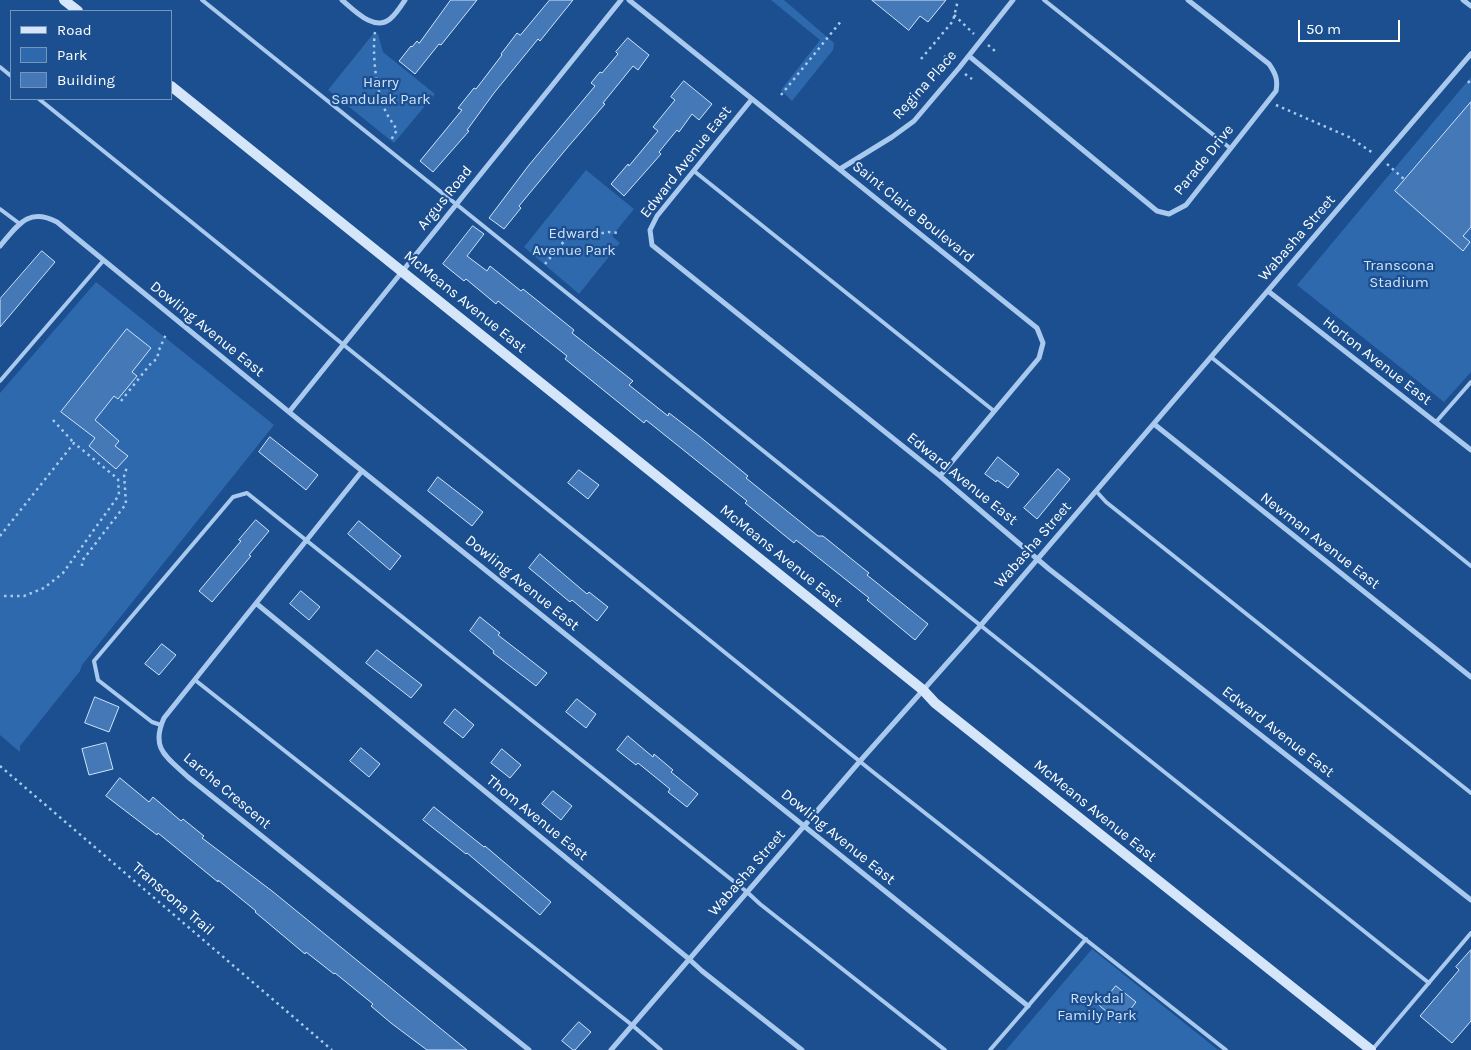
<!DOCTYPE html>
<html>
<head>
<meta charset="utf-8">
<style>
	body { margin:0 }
	#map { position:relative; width:1471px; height:1050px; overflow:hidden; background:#1b4f8f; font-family:Karla,sans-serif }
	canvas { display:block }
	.legend { position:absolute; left:10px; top:10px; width:162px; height:90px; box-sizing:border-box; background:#1b4f8f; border:1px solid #7695bc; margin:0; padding:6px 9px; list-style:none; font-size:15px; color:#fff }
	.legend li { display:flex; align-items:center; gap:10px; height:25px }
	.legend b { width:25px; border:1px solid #7695bc }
	.scale { position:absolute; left:1298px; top:20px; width:102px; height:22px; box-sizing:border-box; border:2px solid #fff; border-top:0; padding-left:6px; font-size:15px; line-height:18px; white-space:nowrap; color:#fff; -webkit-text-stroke:4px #1b4f8f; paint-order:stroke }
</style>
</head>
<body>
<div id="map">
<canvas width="1471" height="1050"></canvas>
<ul class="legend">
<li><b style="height:6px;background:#d6e6fa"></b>Road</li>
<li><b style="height:14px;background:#2e69ad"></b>Park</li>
<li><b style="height:14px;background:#4478b7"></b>Building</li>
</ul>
<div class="scale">50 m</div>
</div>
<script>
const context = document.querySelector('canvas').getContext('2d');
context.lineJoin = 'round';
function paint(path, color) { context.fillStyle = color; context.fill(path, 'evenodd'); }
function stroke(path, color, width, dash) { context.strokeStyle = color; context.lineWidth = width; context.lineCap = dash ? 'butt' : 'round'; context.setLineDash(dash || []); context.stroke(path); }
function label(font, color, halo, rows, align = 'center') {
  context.font = font + ' Karla,sans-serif'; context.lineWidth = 4.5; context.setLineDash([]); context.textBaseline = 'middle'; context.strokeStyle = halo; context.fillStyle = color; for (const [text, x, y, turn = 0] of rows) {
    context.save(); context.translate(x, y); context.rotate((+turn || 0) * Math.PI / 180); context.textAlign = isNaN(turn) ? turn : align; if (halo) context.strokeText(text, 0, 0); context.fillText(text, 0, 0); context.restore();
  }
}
paint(new Path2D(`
	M 771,0 L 784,0 L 834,43 L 833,50 L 792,101 L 781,90 L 820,40 Z
	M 373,34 L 378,34 L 383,52 L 435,94 L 394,143 L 328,90 Z
	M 1471,77 L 1471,372 L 1444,402 L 1297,285 Z
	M 586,170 L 634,209 L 612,236 L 620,243 L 579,294 L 524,247 Z
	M 96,282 L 274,425 L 82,665 L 80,671 L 20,746 L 20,752 L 0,735 L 0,393 Z
	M 1092,949 L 1218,1050 L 1006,1050 Z`), '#2e69ad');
const building = new Path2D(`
	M 451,0 L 477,0 L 441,45 L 439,44 L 415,74 L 399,61 L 411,46 L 412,47 L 417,41 L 419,43 Z
	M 550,0 L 573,0 L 540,41 L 538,39 L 494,93 L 467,130 L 469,131 L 433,172 L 420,161 L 462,110 L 458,108 L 474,88 L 476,89 L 502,55 L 501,54 L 517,33 L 520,35 Z
	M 872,0 L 946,0 L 928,22 L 920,16 L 909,30 Z
	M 628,38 L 649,55 L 638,70 L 633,66 L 603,103 L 605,104 L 567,148 L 519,206 L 521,208 L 504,229 L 489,218 L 529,165 L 595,86 L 591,83 L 600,72 L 602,73 L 618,54 L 616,52 Z
	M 684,81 L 712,104 L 699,120 L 692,114 L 679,132 L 677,130 L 659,152 L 661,154 L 624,196 L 611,184 L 628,164 L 629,166 L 658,131 L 653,127 L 675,100 L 671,97 Z
	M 1471,102 L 1471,227 L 1463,236 L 1470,242 L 1463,251 L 1395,191 Z
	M 473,226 L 484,234 L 467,256 L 487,271 L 490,266 L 521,291 L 523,289 L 574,330 L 572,333 L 633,381 L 629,385 L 668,416 L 669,413 L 699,436 L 748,476 L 746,478 L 818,536 L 823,536 L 869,573 L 867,575 L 928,624 L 915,640 L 867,600 L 869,598 L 796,540 L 794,543 L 784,535 L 745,503 L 747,501 L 646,420 L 644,423 L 565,359 L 567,356 L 498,301 L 496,304 L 466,279 L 464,281 L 443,264 Z
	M 42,251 L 55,262 L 0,327 L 0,299 Z
	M 127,329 L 151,348 L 132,372 L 137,376 L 118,399 L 114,396 L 95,420 L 119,441 L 115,446 L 128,456 L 116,469 L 89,446 L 95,438 L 61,412 Z
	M 270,437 L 318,475 L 306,490 L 259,452 Z
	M 998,457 L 1019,474 L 1008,488 L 997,480 L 996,482 L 985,474 Z
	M 1058,469 L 1070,479 L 1037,519 L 1024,508 Z
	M 579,470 L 599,485 L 588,499 L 568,483 Z
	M 438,477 L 483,512 L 472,526 L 428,491 Z
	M 256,520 L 269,531 L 249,555 L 251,556 L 212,602 L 199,591 L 241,541 L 239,540 Z
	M 359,521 L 401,556 L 390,570 L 348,534 Z
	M 540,554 L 587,594 L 589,592 L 608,607 L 597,621 L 572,600 L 570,602 L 529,568 Z
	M 301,591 L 320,607 L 309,620 L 290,604 Z
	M 480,617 L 500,633 L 498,635 L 547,673 L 536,686 L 493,653 L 494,651 L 470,631 Z
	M 162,644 L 176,655 L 159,675 L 145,664 Z
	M 377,650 L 422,685 L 411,698 L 366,663 Z
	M 95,697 L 119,707 L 109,732 L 85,723 Z
	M 577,699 L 596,714 L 586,728 L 566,712 Z
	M 455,709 L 474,725 L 463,738 L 444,723 Z
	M 628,736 L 653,757 L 654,754 L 673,770 L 671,772 L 698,794 L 687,807 L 668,792 L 670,789 L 638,763 L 636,765 L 617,750 Z
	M 106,743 L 113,769 L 89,775 L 82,749 Z
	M 361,748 L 380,764 L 369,777 L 350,761 Z
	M 502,749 L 521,765 L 510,778 L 491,763 Z
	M 120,778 L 149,802 L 153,797 L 181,821 L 183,819 L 204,836 L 202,838 L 272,891 L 467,1050 L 427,1050 L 391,1023 L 371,1006 L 373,1004 L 335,973 L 334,974 L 306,952 L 305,954 L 255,912 L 256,911 L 218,880 L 218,882 L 158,833 L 157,835 L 106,796 Z
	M 553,791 L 572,806 L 561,820 L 542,804 Z
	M 434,807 L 484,847 L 485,846 L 551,902 L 540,915 L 467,853 L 466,854 L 423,820 Z
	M 1471,950 L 1471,1021 L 1452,1043 L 1420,1016 L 1459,970 L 1456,967 Z
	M 1116,986 L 1136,1002 L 1120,1023 L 1100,1006 Z
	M 579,1022 L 591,1032 L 575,1050 L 573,1050 L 562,1041 Z`);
paint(building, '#4478b7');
stroke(building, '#cfe3fa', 1);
stroke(new Path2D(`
	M 954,15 L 974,34
	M 375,32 C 372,54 376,90 385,110 C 388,117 393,123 397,130 L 391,140
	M 988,45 L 995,51
	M 944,56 L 952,62
	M 921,59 L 953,21 L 958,0
	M 965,74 L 972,79
	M 1468,81 L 1471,84
	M 781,95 L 842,20
	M 1276,105 L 1349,137 L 1373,153
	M 1387,164 L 1405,180
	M 545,264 L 571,233 L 586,236 L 608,232 L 620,233
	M 121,401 L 152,362 L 157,359 L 159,350 L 167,332
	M 53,420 L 74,443
	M 0,536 L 74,443 L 118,479 L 119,495 L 63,573 L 44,588 L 24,596 L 0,596
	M 82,566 L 82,561 L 126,504 L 124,473 L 128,467
	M 0,766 L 332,1050`), '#a9c9ee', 2.5, [2.5, 4]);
stroke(new Path2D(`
	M 202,0 L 990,633 L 1429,983
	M 1044,0 L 1230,148
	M 0,67 L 11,76
	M 39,99 L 873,772 L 1226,1050
	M 694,171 L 994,411
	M 0,209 L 20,224
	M 1211,357 L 1471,566
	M 0,381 L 103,261
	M 1436,422 L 1471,382
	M 1096,491 L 1106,502 L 1471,793
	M 195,680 L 632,1025 L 661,1050
	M 161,725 L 152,722 L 98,680 L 94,661 L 233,497 L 247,493 L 747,892 L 760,904 L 945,1050
	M 990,1050 L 1086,939
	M 1372,1050 L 1471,933`), '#a9c9ee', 4);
stroke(new Path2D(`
	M 342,0 C 354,10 374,32 390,19 C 396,14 401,6 405,0
	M 629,0 L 1037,328 L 1043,343 L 1039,358 L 940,476
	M 1463,0 L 1471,6
	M 969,56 L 1157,211 L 1169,214 L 1186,205 L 1276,91 C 1278,80 1276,74 1269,64 L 1188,0
	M 752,99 L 657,216 L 650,230 L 652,245 L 940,476 L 1049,569 L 1471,900
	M 840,169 L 892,137 L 914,121 L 959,68 L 1013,0
	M 0,246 C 18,225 28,207 57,222 L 300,421 L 1028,1006
	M 1268,291 L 1471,450
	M 289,412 L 621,0
	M 1154,424 L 1471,677
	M 362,471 L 164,718 C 150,749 167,757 188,777 L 529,1050
	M 257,604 L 689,959 L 702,971 L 802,1050
	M 611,1050 L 861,760 L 981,625 L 1471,54`), '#a9c9ee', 5);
stroke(new Path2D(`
	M 64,0 L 78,11
	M 171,86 L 923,690 L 935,703 L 1371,1050`), '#d6e6fa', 10);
label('15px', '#cfe3fa', '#1b4f8f', [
	["Harry",381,83],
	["Sandulak Park",381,100],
	["Edward",574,234],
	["Avenue Park",574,251],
	["Transcona",1399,266],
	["Stadium",1399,283],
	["Reykdal",1097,999],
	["Family Park",1097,1016]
]);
label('15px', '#fff', '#1b4f8f', [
	["Regina Place",925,85,-48],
	["Parade Drive",1204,160,-51],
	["Edward Avenue East",686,162,-52],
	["Argus Road",445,198,-51],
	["Saint Claire Boulevard",913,212,39],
	["Wabasha Street",1297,238,-49],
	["McMeans Avenue East",465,302,39],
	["Dowling Avenue East",207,329,39],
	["Horton Avenue East",1377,361,38],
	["Edward Avenue East",962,479,39],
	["Newman Avenue East",1320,541,38],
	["Wabasha Street",1033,545,-49],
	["McMeans Avenue East",781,556,39],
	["Dowling Avenue East",522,583,39],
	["Edward Avenue East",1278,732,38],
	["Larche Crescent",227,791,40],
	["McMeans Avenue East",1095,811,39],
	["Thom Avenue East",537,818,39],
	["Dowling Avenue East",838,837,39],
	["Wabasha Street",747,873,-49],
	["Transcona Trail",173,899,41]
]);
</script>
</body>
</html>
